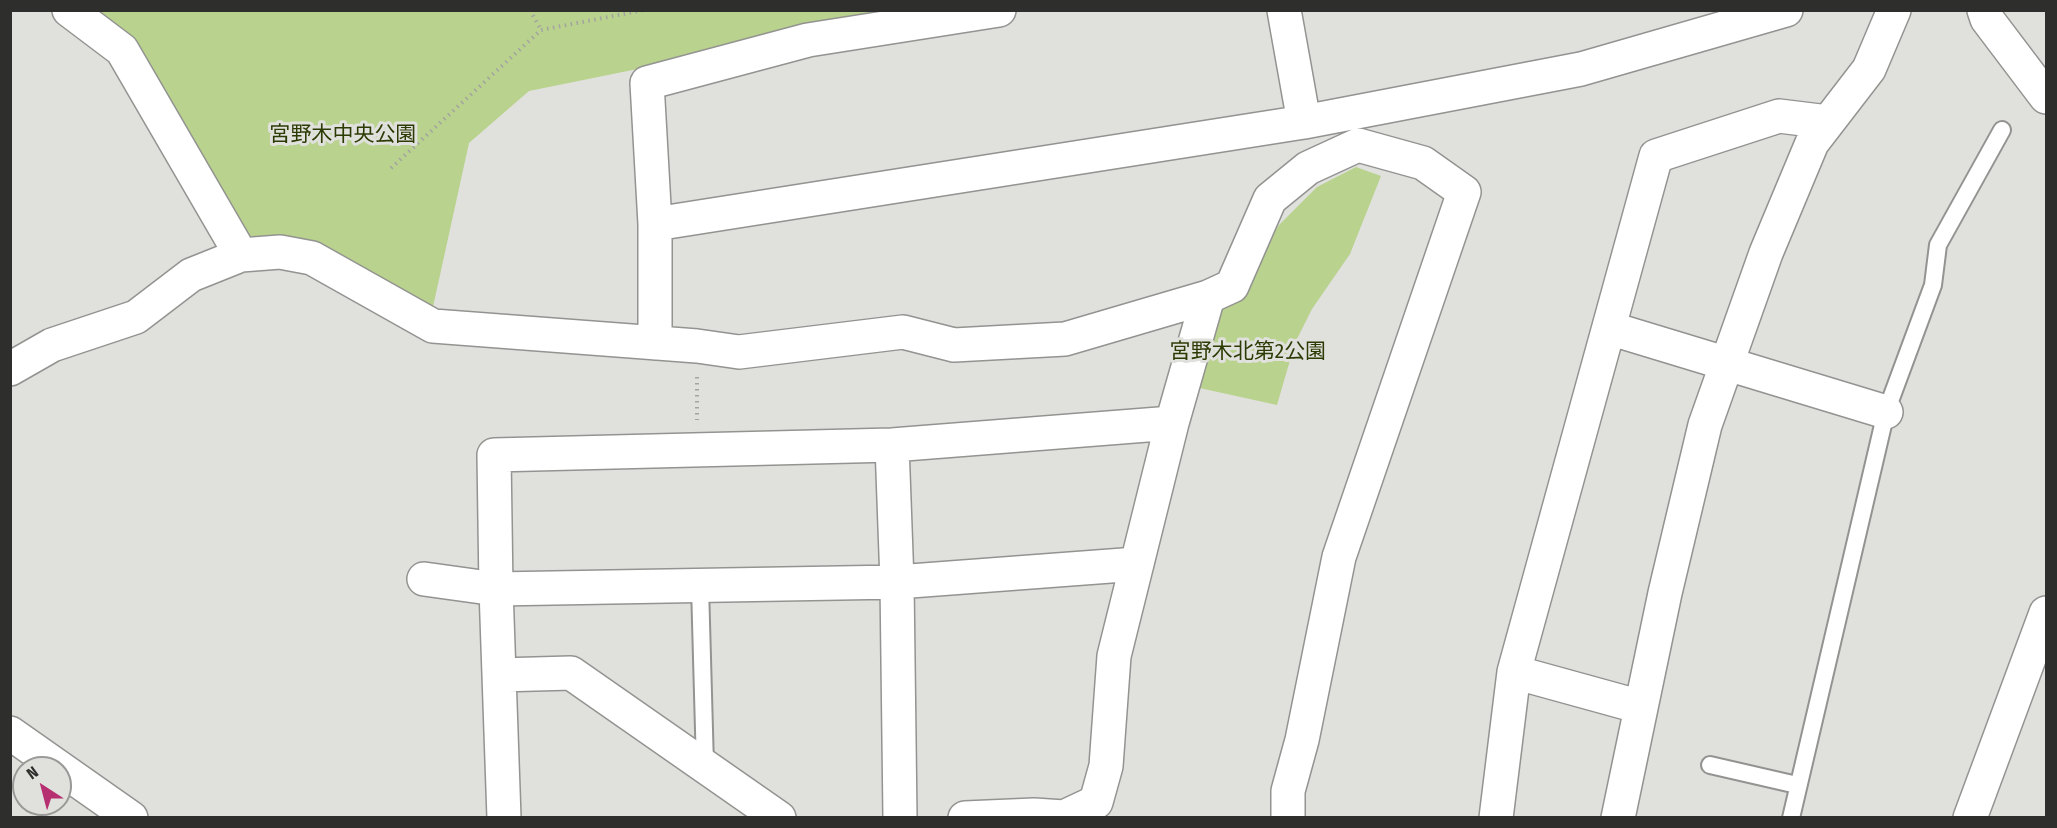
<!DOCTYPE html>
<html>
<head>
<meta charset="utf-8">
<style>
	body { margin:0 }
	#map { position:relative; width:2057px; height:828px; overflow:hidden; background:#e0e1dd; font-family:"Fira Sans Condensed",sans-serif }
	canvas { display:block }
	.frame { position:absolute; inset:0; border:12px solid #2e2f2d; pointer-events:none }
	.north { position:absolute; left:12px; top:756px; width:60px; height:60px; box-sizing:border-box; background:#e0e1dd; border:2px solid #999a97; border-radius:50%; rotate:324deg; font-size:16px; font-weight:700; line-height:24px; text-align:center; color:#2e2f2d }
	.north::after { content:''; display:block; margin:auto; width:21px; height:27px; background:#b62f71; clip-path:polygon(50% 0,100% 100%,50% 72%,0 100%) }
</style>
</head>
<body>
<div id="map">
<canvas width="2057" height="828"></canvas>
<div class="frame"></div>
<div class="north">N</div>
</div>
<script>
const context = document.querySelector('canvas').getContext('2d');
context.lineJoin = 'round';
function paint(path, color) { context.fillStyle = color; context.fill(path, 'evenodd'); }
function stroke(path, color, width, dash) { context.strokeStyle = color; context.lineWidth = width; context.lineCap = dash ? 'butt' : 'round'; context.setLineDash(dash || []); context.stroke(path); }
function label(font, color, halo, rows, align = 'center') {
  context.font = font + ' "Fira Sans Condensed","Noto Sans JP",sans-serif'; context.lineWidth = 6; context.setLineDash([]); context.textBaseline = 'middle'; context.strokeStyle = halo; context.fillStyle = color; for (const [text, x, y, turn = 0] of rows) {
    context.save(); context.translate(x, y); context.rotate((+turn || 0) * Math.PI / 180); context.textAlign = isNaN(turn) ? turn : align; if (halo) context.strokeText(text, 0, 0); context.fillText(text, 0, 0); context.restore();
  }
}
paint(new Path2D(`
	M 75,11 L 960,11 L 810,34 L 529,91 L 469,143 L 431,316 L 243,246 Z
	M 1356,167 L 1381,176 L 1350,254 L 1312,309 L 1295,343 L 1277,405 L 1195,387 L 1209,330 L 1279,225 L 1317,187 Z`), '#b9d28d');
const service = new Path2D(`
	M 700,586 L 705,766
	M 1710,765 L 1797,785
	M 1791,818 L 1886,412 L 1933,285 L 1938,245 L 2002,130`);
const minor = new Path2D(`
	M 69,10 L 122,50 L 241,255
	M 1284,10 L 1304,122
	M 1984,10 L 1987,19 L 2046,97
	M 655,224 L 1304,122 L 1581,69 L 1786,10
	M 1609,328 L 1886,412
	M 655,343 L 655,224 L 647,83 L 808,40 L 999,10
	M 10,369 L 52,345 L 136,317 L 191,275 L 241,255 L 280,252 L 312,258 L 433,326 L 697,346 L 739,352 L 903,332 L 954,345 L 1065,339 L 1208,297 L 1232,286 L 1270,199 L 1308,168 L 1358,145 L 1423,163 L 1464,192 L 1339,557 L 1302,740 L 1288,791 L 1288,818
	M 892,445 L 897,582 L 900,818
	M 424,579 L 496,589 L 897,582 L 1137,564
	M 499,675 L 571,673 L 779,818
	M 1641,707 L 1514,672 L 1656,156 L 1779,116 L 1828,122
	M 504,818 L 496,589 L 494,455 L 892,445 L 1172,423
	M 965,818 L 1034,815 L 1064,817 L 1096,802 L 1106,766 L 1114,656 L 1172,423 L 1208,297
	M 1496,818 L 1514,672
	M 1618,818 L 1665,593 L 1705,425 L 1766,253 L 1812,143 L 1869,69 L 1894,10
	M 1970,818 L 2046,613`);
const tertiary = new Path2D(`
	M 10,733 L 131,818`);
stroke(service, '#939491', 20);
stroke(minor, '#939491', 36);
stroke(tertiary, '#939491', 36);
stroke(new Path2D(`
	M 530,10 L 541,30
	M 391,168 L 541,30 L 644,10
	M 697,377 L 697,420`), '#a3a4a1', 4, [1.5, 4.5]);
stroke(service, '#fff', 16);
stroke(minor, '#fff', 33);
stroke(tertiary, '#fff', 33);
label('21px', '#2c3b04', '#e0e1dd', [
	["宮野木中央公園",343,135],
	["宮野木北第2公園",1248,352]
]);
</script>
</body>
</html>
